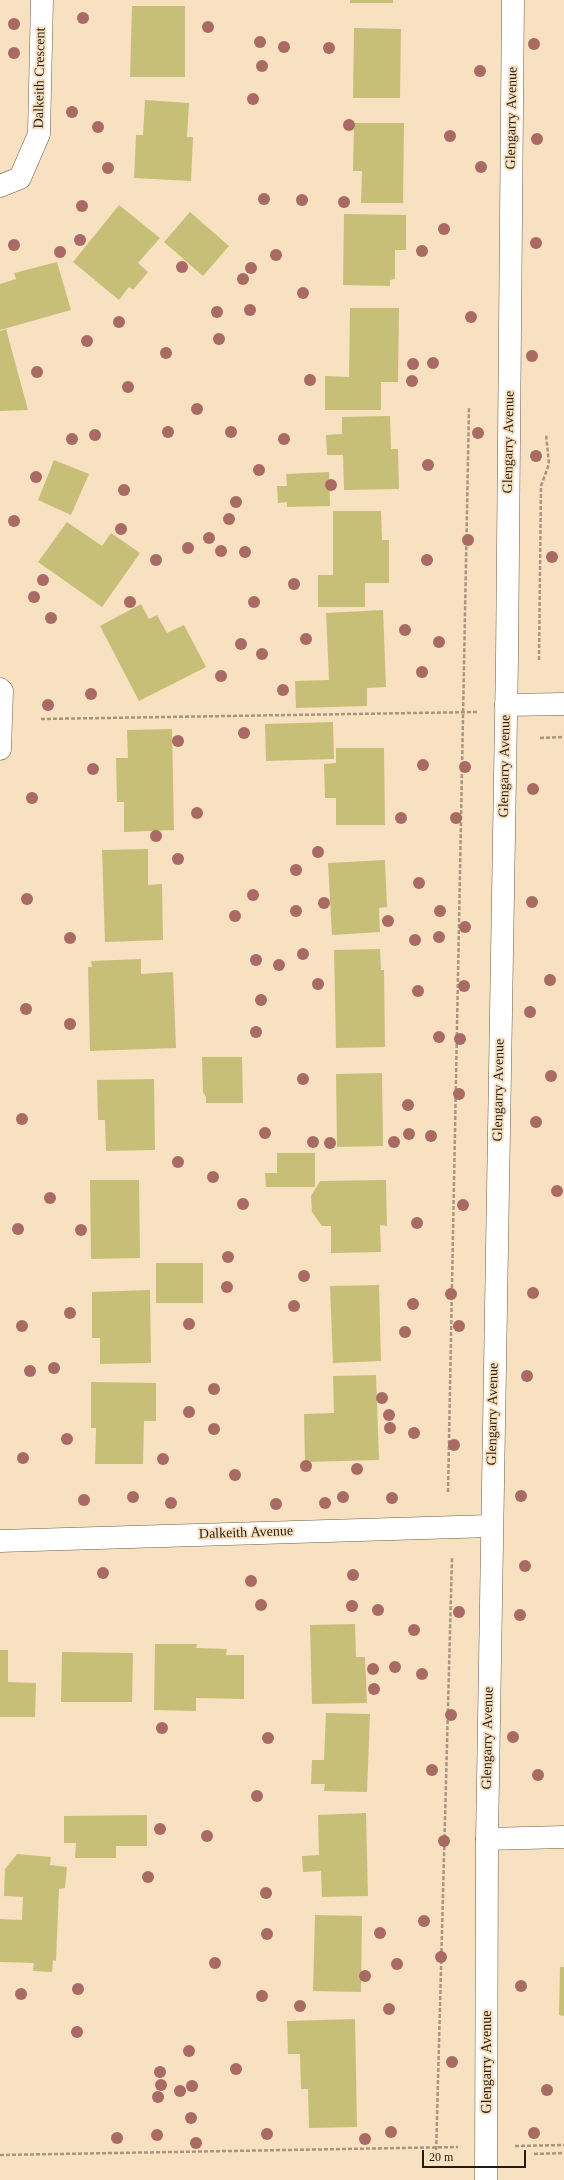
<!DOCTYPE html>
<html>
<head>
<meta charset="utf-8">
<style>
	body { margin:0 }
	#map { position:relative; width:564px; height:2180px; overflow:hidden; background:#f8e1c1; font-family:"Times New Roman",serif }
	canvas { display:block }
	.scale { position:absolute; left:422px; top:2150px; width:104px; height:18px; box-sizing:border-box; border:2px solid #241c10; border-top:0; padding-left:5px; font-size:12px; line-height:14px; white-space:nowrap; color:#241c10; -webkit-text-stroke:3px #f8e1c1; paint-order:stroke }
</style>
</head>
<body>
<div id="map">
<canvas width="564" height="2180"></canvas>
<div class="scale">20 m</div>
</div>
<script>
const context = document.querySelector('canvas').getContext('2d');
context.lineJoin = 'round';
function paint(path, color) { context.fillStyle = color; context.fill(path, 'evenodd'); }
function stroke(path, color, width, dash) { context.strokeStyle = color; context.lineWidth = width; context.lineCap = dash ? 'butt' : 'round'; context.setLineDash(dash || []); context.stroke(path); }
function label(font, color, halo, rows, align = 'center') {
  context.font = font + ' "Times New Roman",serif'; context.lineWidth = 4; context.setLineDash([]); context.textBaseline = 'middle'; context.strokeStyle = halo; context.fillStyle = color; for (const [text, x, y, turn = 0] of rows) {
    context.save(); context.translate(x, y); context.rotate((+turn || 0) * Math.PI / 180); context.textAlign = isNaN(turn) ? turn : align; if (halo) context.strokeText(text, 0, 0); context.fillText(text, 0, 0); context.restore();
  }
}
paint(new Path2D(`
	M 350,0 L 393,0 L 393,3 L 350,3 Z
	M 132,6 L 185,6 L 185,77 L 130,77 Z
	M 354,28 L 401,29 L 400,98 L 353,98 Z
	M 145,100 L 189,103 L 187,137 L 193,137 L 191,181 L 134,178 L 136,135 L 143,135 Z
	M 354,123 L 404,123 L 403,203 L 361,203 L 362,171 L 353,171 Z
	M 119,205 L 160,238 L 138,263 L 148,272 L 133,290 L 129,287 L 119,300 L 73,262 Z
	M 190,212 L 229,246 L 203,276 L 164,242 Z
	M 344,214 L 406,215 L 406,250 L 395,250 L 395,279 L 390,280 L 390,286 L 343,285 Z
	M 57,262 L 71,310 L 0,330 L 0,284 L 16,279 L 14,273 Z
	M 350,308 L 399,308 L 398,382 L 381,382 L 381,410 L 325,410 L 325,376 L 349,377 Z
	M 6,329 L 28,410 L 0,411 L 0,331 Z
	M 390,416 L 391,449 L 398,449 L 399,489 L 344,490 L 343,455 L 327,455 L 326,435 L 342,434 L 342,417 Z
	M 54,460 L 89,474 L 71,515 L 38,500 Z
	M 329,472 L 330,506 L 287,507 L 287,502 L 278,503 L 277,486 L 287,486 L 286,474 Z
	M 333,511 L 381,511 L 382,540 L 389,540 L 389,583 L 365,583 L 365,607 L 318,607 L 318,575 L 333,575 Z
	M 67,522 L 102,546 L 111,533 L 140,553 L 102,607 L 38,562 Z
	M 141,604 L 149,619 L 157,615 L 167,633 L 184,625 L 206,667 L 139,701 L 100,626 Z
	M 383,610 L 386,687 L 367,688 L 367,706 L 296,708 L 295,681 L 329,680 L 326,613 Z
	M 333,722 L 334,759 L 266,761 L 265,724 Z
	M 172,729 L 174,830 L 124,832 L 124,802 L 117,802 L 116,758 L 128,758 L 127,730 Z
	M 336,748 L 384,748 L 385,825 L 336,825 L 336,798 L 325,798 L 324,764 L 336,763 Z
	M 148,849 L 148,885 L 162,884 L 163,940 L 105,942 L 102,850 Z
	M 385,860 L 387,907 L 379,908 L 380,932 L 332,935 L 328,863 Z
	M 380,949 L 381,970 L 384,970 L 385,1047 L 336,1048 L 334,950 Z
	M 141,959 L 141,974 L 173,972 L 176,1048 L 90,1051 L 88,967 L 92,967 L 91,961 Z
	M 202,1057 L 242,1057 L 243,1103 L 206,1103 L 206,1097 L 203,1092 Z
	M 382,1073 L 383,1146 L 337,1147 L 336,1074 Z
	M 154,1079 L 155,1150 L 106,1151 L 105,1120 L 98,1120 L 97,1080 Z
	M 277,1153 L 315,1153 L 315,1187 L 266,1187 L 265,1173 L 277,1173 Z
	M 90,1180 L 139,1180 L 140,1258 L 91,1259 Z
	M 386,1180 L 387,1226 L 380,1225 L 381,1252 L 331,1253 L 331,1226 L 322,1226 L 312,1212 L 311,1196 L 320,1181 Z
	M 156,1263 L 203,1263 L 203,1303 L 156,1303 Z
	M 379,1285 L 381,1361 L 333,1363 L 330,1286 Z
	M 150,1290 L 151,1363 L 100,1364 L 100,1338 L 92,1338 L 92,1292 Z
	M 376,1375 L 379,1460 L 305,1462 L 304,1414 L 334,1413 L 333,1376 Z
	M 91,1382 L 156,1383 L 156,1421 L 144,1421 L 143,1464 L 95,1464 L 96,1428 L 91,1428 Z
	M 355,1624 L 356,1657 L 365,1657 L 367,1703 L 312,1704 L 310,1625 Z
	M 155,1644 L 197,1644 L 196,1648 L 227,1649 L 226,1655 L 244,1655 L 244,1699 L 196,1698 L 196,1711 L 154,1710 Z
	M 0,1650 L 8,1650 L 8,1682 L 36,1683 L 35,1717 L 0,1717 Z
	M 62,1652 L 133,1653 L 132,1702 L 61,1702 Z
	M 326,1713 L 370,1714 L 367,1792 L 324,1791 L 325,1784 L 311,1784 L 312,1760 L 324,1760 Z
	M 366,1813 L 368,1896 L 322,1897 L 321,1871 L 303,1872 L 302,1856 L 319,1855 L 318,1815 Z
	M 147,1815 L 147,1846 L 116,1846 L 116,1858 L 75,1858 L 76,1843 L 64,1843 L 64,1816 Z
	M 17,1854 L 51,1857 L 50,1865 L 67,1867 L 65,1888 L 59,1889 L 56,1961 L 53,1960 L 52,1972 L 33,1971 L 34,1963 L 0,1962 L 0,1919 L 22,1920 L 23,1897 L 4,1896 L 5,1869 Z
	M 315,1915 L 362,1916 L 361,1992 L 313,1991 Z
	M 560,1967 L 564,1967 L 564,2016 L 559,2015 Z
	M 355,2019 L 357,2127 L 309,2128 L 308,2089 L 301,2089 L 300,2054 L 288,2054 L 287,2021 Z`), '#c7bf77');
const minor = new Path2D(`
	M 0,186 L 20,178 L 39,134 L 42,0
	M 0,689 L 2,691 L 0,749
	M 506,705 L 564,704
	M 0,1541 L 491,1526
	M 487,1839 L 564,1837`);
const tertiary = new Path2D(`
	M 486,2180 L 487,1839 L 507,659 L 513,0`);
stroke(minor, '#6f5c3f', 23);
stroke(tertiary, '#6f5c3f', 23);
stroke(new Path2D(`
	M 539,660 L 541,486 L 549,464 L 546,434
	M 41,719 L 477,712
	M 540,738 L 564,737
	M 448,1492 L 469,407
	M 515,2146 L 564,2145
	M 534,2154 L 564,2153
	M 0,2155 L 458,2147
	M 436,2156 L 452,1557`), '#a7967d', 2.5, [4, 2]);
stroke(minor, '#fff', 22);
stroke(tertiary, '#fff', 22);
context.fillStyle = '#a86a63';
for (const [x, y] of [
	[83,18],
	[14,24],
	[208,27],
	[260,42],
	[534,44],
	[284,47],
	[329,48],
	[14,53],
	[262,66],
	[480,71],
	[253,99],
	[72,112],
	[349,125],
	[98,127],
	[450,136],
	[537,139],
	[481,167],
	[108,168],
	[264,199],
	[302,200],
	[344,202],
	[82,206],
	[444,229],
	[80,240],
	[536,243],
	[14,245],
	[422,251],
	[60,252],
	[276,255],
	[182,267],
	[251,268],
	[243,279],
	[303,293],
	[250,310],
	[217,312],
	[471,317],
	[119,322],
	[219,339],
	[87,341],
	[166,353],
	[532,356],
	[433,363],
	[413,364],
	[37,372],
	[310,380],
	[412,381],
	[128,387],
	[197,409],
	[168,432],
	[231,432],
	[478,433],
	[95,435],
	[72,439],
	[284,439],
	[536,456],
	[428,465],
	[259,470],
	[36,477],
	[331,485],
	[124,490],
	[236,502],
	[229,519],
	[14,521],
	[121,529],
	[209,538],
	[468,540],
	[188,548],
	[221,551],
	[245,552],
	[552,557],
	[156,560],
	[427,560],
	[43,580],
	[294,584],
	[34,597],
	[130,602],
	[254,602],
	[51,618],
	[405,630],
	[306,639],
	[439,642],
	[241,644],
	[262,654],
	[422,672],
	[221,676],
	[283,690],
	[91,694],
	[48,705],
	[244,733],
	[178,741],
	[423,765],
	[465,767],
	[93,769],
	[533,789],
	[32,798],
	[197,813],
	[401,818],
	[456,818],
	[156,836],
	[318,852],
	[178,859],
	[296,870],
	[419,883],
	[253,895],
	[27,899],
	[532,902],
	[324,903],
	[296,911],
	[440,911],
	[235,916],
	[388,921],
	[465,927],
	[439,937],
	[70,938],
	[415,940],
	[303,954],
	[256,960],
	[279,965],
	[550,980],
	[318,984],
	[464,986],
	[418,991],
	[261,1000],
	[26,1009],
	[530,1012],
	[70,1024],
	[256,1032],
	[439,1037],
	[460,1039],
	[551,1076],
	[303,1079],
	[459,1094],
	[408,1105],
	[22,1119],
	[536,1122],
	[265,1133],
	[409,1134],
	[431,1136],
	[313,1142],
	[394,1142],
	[330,1143],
	[178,1162],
	[213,1177],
	[557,1191],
	[50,1198],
	[243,1204],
	[463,1205],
	[417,1223],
	[18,1229],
	[81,1230],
	[228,1257],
	[304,1276],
	[227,1287],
	[533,1293],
	[451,1294],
	[413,1304],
	[294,1306],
	[70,1313],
	[189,1324],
	[22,1326],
	[459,1326],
	[405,1332],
	[54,1368],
	[30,1371],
	[527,1376],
	[214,1389],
	[382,1398],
	[189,1412],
	[389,1415],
	[390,1428],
	[214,1429],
	[414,1433],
	[67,1439],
	[454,1445],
	[23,1458],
	[163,1459],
	[306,1466],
	[357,1469],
	[235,1475],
	[521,1496],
	[133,1497],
	[343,1497],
	[392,1498],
	[84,1500],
	[171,1503],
	[325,1503],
	[276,1504],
	[525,1566],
	[103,1573],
	[353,1575],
	[251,1581],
	[261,1605],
	[352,1606],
	[378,1610],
	[459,1612],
	[520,1615],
	[414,1630],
	[395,1667],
	[373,1669],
	[422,1674],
	[374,1689],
	[451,1715],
	[162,1728],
	[513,1737],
	[268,1738],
	[432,1770],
	[538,1775],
	[257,1796],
	[160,1829],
	[207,1836],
	[444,1841],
	[148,1877],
	[266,1893],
	[424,1921],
	[380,1933],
	[267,1934],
	[441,1957],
	[215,1963],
	[397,1964],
	[365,1976],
	[521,1986],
	[78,1989],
	[21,1994],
	[262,1996],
	[300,2006],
	[389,2009],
	[77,2032],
	[189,2051],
	[452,2062],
	[236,2069],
	[160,2072],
	[161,2085],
	[192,2086],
	[547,2090],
	[180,2091],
	[158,2097],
	[191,2118],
	[391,2132],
	[534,2133],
	[267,2134],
	[157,2135],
	[117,2138],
	[365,2139],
	[196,2143]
]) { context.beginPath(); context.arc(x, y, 6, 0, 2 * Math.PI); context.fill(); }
label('14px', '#241c10', '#f8e1c1', [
	["Dalkeith Crescent",40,78,-89],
	["Glengarry Avenue",512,118,-89],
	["Glengarry Avenue",509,442,-89],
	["Glengarry Avenue",505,766,-89],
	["Glengarry Avenue",499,1090,-89],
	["Glengarry Avenue",493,1414,-89],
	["Dalkeith Avenue",246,1533,-2],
	["Glengarry Avenue",488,1738,-89],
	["Glengarry Avenue",487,2062,-90]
]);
</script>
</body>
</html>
